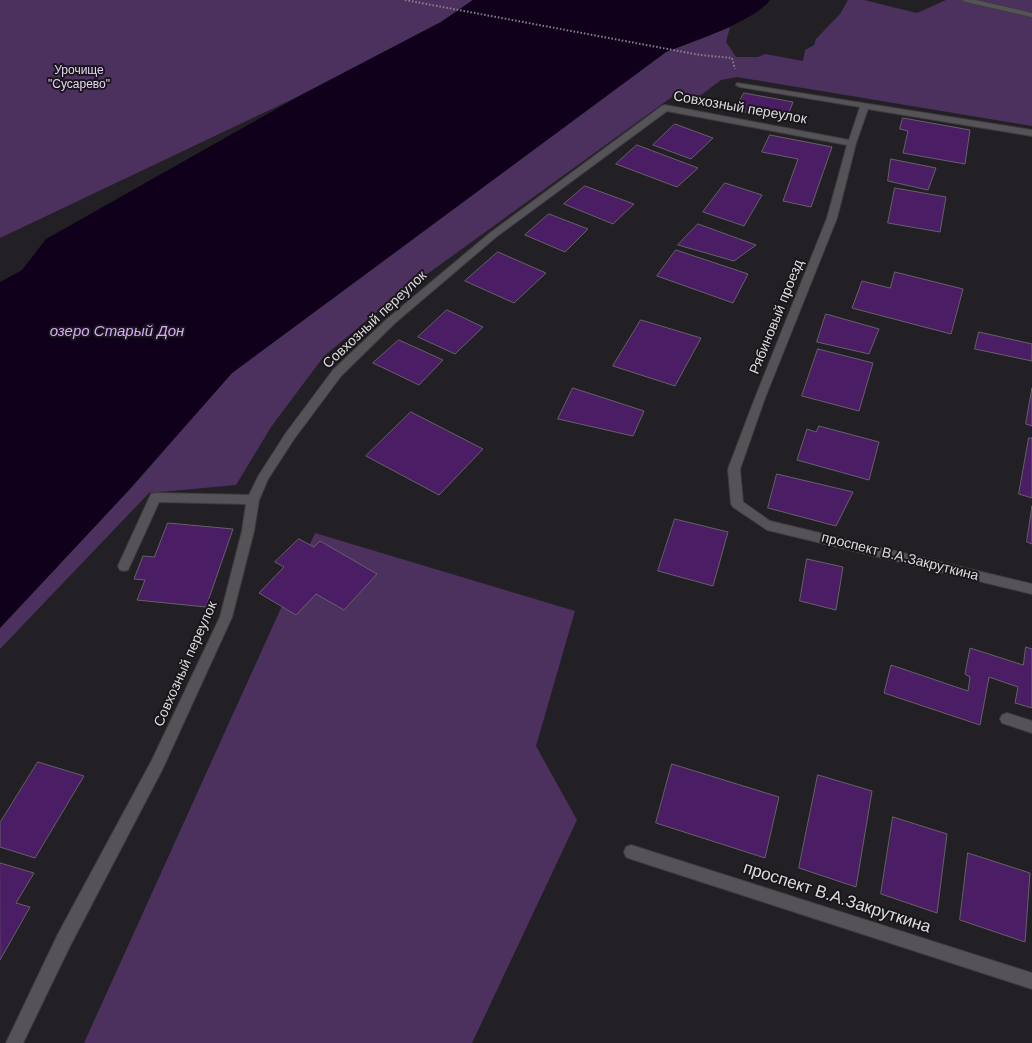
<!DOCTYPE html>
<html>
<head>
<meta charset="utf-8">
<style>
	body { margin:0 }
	canvas { display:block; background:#222024 }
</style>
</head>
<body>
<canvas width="1032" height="1043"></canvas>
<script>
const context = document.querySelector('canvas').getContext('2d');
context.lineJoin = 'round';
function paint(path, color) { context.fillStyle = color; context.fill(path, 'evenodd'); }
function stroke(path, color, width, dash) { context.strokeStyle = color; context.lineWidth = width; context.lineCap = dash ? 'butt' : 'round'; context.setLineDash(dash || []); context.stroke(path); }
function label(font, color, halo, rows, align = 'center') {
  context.font = font + ' Arial,sans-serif'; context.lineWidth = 4; context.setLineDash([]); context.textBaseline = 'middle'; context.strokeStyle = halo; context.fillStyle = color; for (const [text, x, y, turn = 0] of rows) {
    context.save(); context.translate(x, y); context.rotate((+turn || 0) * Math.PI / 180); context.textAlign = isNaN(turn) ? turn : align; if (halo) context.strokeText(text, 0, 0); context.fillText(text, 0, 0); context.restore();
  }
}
paint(new Path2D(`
	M 0,0 L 473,0 L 441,22 L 301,95 L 0,238 Z
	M 848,0 L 864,0 L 917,13 L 946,0 L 1032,0 L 1032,126 L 737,77 L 721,80 L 693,101 L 676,94 L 394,298 L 324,356 L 271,427 L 236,485 L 149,493 L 0,649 L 0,628 L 129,490 L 232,373 L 666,52 L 730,27 L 726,42 L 736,57 L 758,57 L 765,54 L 803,61 L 805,50 L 814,45 L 816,39 L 840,14 Z
	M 315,533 L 575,611 L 536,746 L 577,820 L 472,1043 L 84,1043 Z`), '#4c315e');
paint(new Path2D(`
	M 473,0 L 770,0 C 755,21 692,42 666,52 L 232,373 L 129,490 L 0,628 L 0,282 L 22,270 L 46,239 L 301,95 L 441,22 Z`), '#10001c');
const building = new Path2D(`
	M 744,93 L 793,102 L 786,120 L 735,110 Z
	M 903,118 L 970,130 L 965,164 L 903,153 L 908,131 L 900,129 Z
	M 675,124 L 713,138 L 691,159 L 653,145 Z
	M 770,135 L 832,147 L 811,207 L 783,201 L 798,159 L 762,152 Z
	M 637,145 L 698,168 L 677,187 L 616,164 Z
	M 891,159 L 936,168 L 928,190 L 888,181 Z
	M 725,183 L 762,195 L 744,226 L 703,212 Z
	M 585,186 L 634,204 L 613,224 L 564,204 Z
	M 895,188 L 946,197 L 940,232 L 888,223 Z
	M 549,214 L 588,229 L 565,252 L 525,235 Z
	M 698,224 L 756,245 L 734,261 L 678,245 Z
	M 676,250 L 748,274 L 733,303 L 657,276 Z
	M 498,252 L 546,273 L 514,303 L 465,281 Z
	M 895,272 L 963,289 L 951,334 L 852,308 L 862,281 L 890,288 Z
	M 447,310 L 483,327 L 455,354 L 418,337 Z
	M 826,314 L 879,329 L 869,354 L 817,342 Z
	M 641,320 L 701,338 L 675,386 L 613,366 Z
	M 979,332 L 1032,344 L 1032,361 L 975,349 Z
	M 399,340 L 443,360 L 419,385 L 373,363 Z
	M 818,349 L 873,363 L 859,411 L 802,396 Z
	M 573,388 L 644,411 L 633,436 L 558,419 Z
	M 1032,388 L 1032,426 L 1026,424 Z
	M 411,412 L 483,449 L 439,495 L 366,456 Z
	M 819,426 L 879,442 L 869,480 L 797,460 L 807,429 L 816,432 Z
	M 1029,438 L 1032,438 L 1032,498 L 1019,494 Z
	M 777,474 L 853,492 L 836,526 L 768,508 Z
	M 1032,506 L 1032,544 L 1027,542 Z
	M 675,519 L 728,532 L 713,586 L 658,571 Z
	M 168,523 L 233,529 L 206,607 L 137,600 L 145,580 L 134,579 L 143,556 L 154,557 Z
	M 299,539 L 314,547 L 320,541 L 377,574 L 344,610 L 316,594 L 296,615 L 259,593 L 284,567 L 275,562 Z
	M 807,559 L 843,567 L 836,610 L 800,601 Z
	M 1026,647 L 1032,649 L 1032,708 L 1015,703 L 1018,687 L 989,677 L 980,725 L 884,693 L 891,665 L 968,691 L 970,677 L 965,674 L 970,648 L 1023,665 Z
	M 38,762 L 84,776 L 35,858 L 0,847 L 0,823 Z
	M 672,764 L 779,797 L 765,858 L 656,823 Z
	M 818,775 L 872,791 L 856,887 L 799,868 Z
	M 893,817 L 947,834 L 937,913 L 881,894 Z
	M 968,853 L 1030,873 L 1025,942 L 960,920 Z
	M 0,863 L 34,873 L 16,903 L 30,907 L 0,960 Z`);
paint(building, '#4a1d64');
stroke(building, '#646166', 1);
const minor = new Path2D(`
	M 962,0 L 976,0 L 1032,13 L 1032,17 L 966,2 Z
	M 737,83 L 1032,130 L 1032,136 L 868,109 L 856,143 L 837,218 L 765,398 L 740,469 L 743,502 L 770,521 L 1032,584 L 1032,594 L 767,530 L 733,507 L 731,504 L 728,469 L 755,398 L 827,218 L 847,145 L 667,111 L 496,237 L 395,323 L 341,376 L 294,439 L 268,479 L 259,500 L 254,531 L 232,617 L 162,770 L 70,946 L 23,1043 L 6,1043 L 58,934 L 152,760 L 220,617 L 242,531 L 246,504 L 159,502 L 128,570 L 124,571 L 120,570 L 118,566 L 151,494 L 155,493 L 249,495 L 259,475 L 286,433 L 333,370 L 387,319 L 490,233 L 662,106 L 665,105 L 849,140 L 860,107 L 740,87 L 736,85 Z
	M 1007,713 L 1032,721 L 1032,733 L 1002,723 L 1000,719 L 1002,715 Z
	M 631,845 L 1032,973 L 1032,989 L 631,859 L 626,857 L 624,852 L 626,847 Z`);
stroke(minor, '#3e3c3f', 2);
stroke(new Path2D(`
	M 405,0 L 700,55 L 732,58 L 735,69`), '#868488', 2, [1.5, 2]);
paint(minor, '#565358');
label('12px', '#e9d1fa', '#19171b', [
	["Урочище",79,71],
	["\"Сусарево\"",79,85]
]);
label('14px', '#dcdbde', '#19171b', [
	["Совхозный переулок",740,108,10],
	["Рябиновый проезд",777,317,-68],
	["Совхозный переулок",375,320,-43],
	["проспект В.А.Закруткина",900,557,14],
	["Совхозный переулок",186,664,-66]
]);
label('italic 15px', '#daaafb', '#19171b', [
	["озеро Старый Дон",117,332]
]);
label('17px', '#dcdbde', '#19171b', [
	["проспект В.А.Закруткина",837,898,18]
]);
</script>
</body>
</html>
